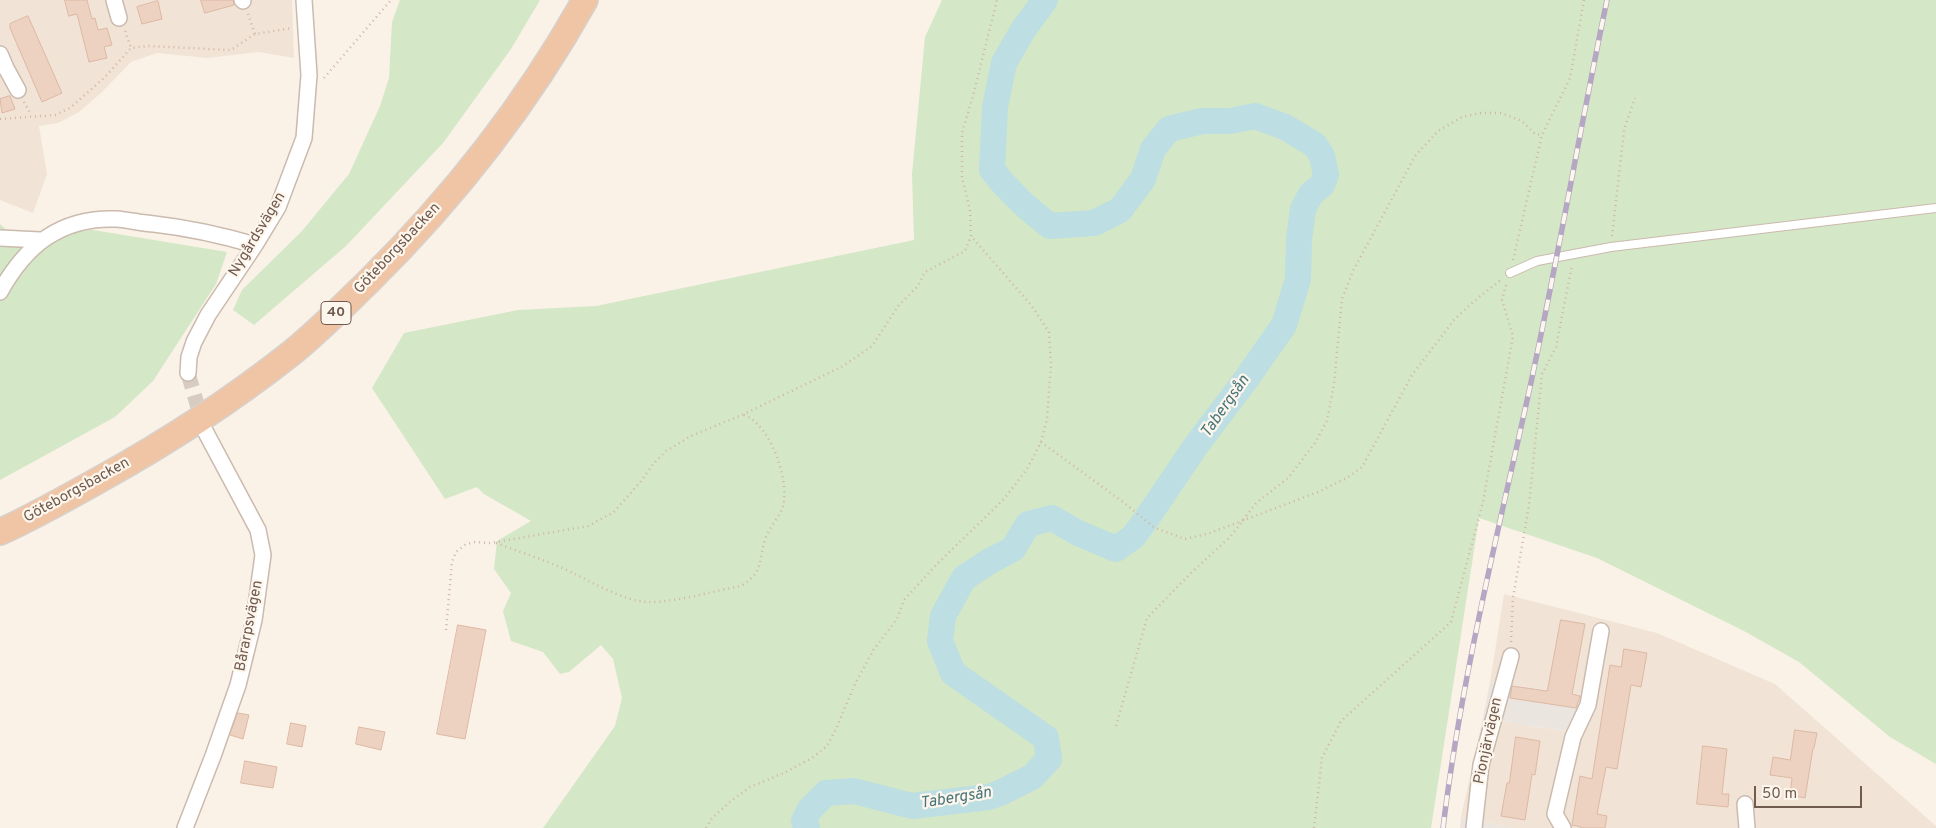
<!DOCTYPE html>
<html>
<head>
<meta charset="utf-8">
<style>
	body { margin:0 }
	#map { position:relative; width:1936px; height:828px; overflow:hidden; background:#faf2e7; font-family:Overpass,sans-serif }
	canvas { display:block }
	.scale { position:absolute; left:1754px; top:786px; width:108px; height:22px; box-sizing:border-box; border:2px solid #715a4e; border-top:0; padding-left:6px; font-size:15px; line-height:18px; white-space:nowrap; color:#715a4e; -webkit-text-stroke:4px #fdf6ed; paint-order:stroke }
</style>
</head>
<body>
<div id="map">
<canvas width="1936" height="828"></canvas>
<div class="scale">50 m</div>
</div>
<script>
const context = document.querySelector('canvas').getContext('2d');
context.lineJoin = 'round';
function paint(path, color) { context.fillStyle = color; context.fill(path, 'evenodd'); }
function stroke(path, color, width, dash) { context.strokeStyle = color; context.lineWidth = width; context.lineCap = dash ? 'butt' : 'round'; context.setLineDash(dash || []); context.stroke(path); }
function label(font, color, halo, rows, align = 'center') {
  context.font = font + ' Overpass,sans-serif'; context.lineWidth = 4.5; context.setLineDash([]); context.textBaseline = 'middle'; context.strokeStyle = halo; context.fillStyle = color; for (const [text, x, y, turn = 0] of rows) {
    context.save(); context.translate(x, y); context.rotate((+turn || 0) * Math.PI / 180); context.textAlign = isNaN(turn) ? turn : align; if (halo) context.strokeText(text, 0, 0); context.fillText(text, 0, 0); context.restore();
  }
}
paint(new Path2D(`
	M 0,0 L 292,0 L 294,58 L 259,52 L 207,58 L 157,53 L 131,62 L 101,93 L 79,112 L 58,123 L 39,126 L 47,174 L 33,213 L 0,200 Z
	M 1504,594 L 1657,633 L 1775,684 L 1936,826 L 1936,828 L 1513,828 L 1461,817 L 1483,718 L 1569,732 L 1583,695 L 1490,682 Z`), '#f1e4d6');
paint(new Path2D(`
	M 1490,682 L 1584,695 L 1580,712 L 1569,732 L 1483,718 Z
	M 1461,817 L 1513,828 L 1460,828 Z`), '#ebe5e0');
paint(new Path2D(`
	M 400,0 L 540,0 L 511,49 L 443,143 L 346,246 L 254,325 L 233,310 L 242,290 L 302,231 L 349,174 L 380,106 L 389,78 L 392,22 Z
	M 942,0 L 1936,0 L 1936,764 L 1890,737 L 1799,662 L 1744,631 L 1597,558 L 1479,518 L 1431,828 L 543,828 L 615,726 L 622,698 L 613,659 L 601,645 L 569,672 L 560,674 L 543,652 L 511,641 L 503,611 L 511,593 L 494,569 L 497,541 L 531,521 L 484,494 L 477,487 L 445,499 L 372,388 L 404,333 L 518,310 L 596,306 L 914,240 L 912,174 L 925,37 Z
	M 0,224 L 33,255 L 75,227 L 227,252 L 216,284 L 153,381 L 115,417 L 0,480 Z`), '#d4e7c7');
stroke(new Path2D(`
	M 807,828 L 804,821 L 810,809 L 826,793 L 854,791 L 912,806 L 989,797 L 1000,793 L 1032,777 L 1049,759 L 1046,738 L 953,673 L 940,641 L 943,616 L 964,578 L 990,561 L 1013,549 L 1028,524 L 1052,518 L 1078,533 L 1116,549 L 1133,537 L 1145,521 L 1195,447 L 1247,378 L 1284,325 L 1298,279 L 1299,239 L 1303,209 L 1311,194 L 1322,185 L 1326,175 L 1322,156 L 1315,145 L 1285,127 L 1255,116 L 1230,121 L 1202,121 L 1169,129 L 1153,149 L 1143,179 L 1120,210 L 1094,223 L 1050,226 C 1027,208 1010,193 992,170 L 995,107 L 1004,63 L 1023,30 L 1045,0`), '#bddee2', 26);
const building = new Path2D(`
	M 65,0 L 87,0 L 92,19 L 95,18 L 98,30 L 107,28 L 112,45 L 104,47 L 107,58 L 89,62 L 77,14 L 69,16 Z
	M 201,0 L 233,0 L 234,5 L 205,13 Z
	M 158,1 L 162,19 L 142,24 L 137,7 Z
	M 28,16 L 62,93 L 42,102 L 10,28 L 10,24 Z
	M 10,96 L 15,109 L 2,113 L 0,99 Z
	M 1561,620 L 1585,624 L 1572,694 L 1580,696 L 1576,708 L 1510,698 L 1512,686 L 1547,691 Z
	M 458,625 L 486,630 L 465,739 L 437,734 Z
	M 1624,649 L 1647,653 L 1641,687 L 1631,685 L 1617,769 L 1606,767 L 1597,814 L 1607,816 L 1605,828 L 1581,828 L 1581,827 L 1572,825 L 1580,776 L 1592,779 L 1610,665 L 1621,667 Z
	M 238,713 L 249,715 L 243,739 L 230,735 Z
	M 291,723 L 306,726 L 302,747 L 287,744 Z
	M 359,727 L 385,732 L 381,750 L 356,744 Z
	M 1795,730 L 1817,733 L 1814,748 L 1813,748 L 1805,798 L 1790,795 L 1792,778 L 1770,775 L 1773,757 L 1790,760 Z
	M 1516,737 L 1540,741 L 1535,775 L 1532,774 L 1525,820 L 1501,816 L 1507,783 L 1509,783 Z
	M 1703,746 L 1727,749 L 1722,794 L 1729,794 L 1728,807 L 1697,804 Z
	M 245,761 L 277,767 L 273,788 L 241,783 Z`);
paint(building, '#edd2c1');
stroke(building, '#deb8a3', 1);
stroke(new Path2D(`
	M 188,373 L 203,425`), '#d8ccc1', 15, [15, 8]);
const service = new Path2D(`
	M 1510,273 L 1537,261 L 1611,247 L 1936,208`);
const minor = new Path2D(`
	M 114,0 L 119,18
	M 242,0 L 243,1
	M 0,54 L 6,68 L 18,90
	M 0,238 L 40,240
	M 0,292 C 26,245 61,217 116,219 C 129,220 141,223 154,224 C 189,228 221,235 255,245
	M 188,373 L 189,357 L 194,342 L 208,315 L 255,245 L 278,207 L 304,138 L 309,75 L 304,0
	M 1745,804 L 1747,828
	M 185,828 L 213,756 L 238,685 L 254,620 L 263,555 L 258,530 L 204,429
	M 1474,828 L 1481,765 L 1511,656
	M 1563,828 L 1555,814 L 1573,737 L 1588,705 L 1601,631`);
const trunk = new Path2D(`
	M 0,532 C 33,517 65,499 97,481 C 164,444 228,403 289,355 C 317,333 343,306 369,281 C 453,198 527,104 585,0`);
stroke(service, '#cbbaae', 10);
stroke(minor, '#cbbaae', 18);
stroke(trunk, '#d7d1cd', 28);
stroke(new Path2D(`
	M 248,14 L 255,34
	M 125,31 L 131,48
	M 324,78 L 391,0
	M 24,102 L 31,115
	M 0,119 L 55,115 L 70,108 L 104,78 L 131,48 L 148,46 L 231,50 L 255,34 L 292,28
	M 1612,236 L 1624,130 L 1635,98
	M 1513,260 L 1542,135 L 1570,78 L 1584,0
	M 1041,442 L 1123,502 L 1155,528 L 1185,539 L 1210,533 L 1318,492 L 1347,478 L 1362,467 L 1412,375 L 1454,320 L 1473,302 L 1502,279
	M 496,543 C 517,551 539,558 560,567 C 586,578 622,602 650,602 C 678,602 712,591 741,586 C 765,572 758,558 766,537 C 770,526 780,517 783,506 C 790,480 770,424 744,415
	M 446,630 L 452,562 L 456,552 L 465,545 L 474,542 L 491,543 L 588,526 L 614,512 L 642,480 L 653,464 L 666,451 L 691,436 L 742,415 L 843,366 L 872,346 L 899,305 L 918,286 L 925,272 L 965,251 L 971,236 L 970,210 L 962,177 L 962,133 L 974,92 L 997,0
	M 1511,642 L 1513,598 L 1529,505 L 1542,374 L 1556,347 L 1572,265
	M 1116,726 L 1147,618 L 1191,573 L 1231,536 L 1256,503 L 1288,478 L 1315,443 L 1327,421 L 1334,384 L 1342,299 L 1353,271 L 1415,156 L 1438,131 L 1462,117 L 1481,113 L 1501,113 L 1522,121 L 1535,134 L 1542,135
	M 706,828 L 712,818 L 731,801 L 750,787 L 784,773 L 812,758 L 827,746 L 836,729 L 855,684 L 874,649 L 897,619 L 904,600 L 936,565 L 1004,499 L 1027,469 L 1041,442 L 1047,419 L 1051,365 L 1049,332 L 1031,305 L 971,236
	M 1314,828 L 1322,758 L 1341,721 L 1451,622 L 1483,502 L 1513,336 L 1502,300 L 1507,282`), '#d2b5a5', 2.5, [1, 4]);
stroke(service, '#fff', 8);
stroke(minor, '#fff', 15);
stroke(trunk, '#f0c5a5', 25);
const rail = new Path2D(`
	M 1443,828 C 1461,679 1498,533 1530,387 C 1558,258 1580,129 1607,0`);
stroke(rail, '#b5a6c3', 5.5);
stroke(rail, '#fdf6ed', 4, [11]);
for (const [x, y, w] of [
	[336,313,30]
]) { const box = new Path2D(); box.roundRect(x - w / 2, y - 11.5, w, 23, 4); context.fillStyle = '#fdf6ed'; context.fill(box); stroke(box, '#715a4e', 1); }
label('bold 14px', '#715a4e', null, [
	["40",336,313]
]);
label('15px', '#715a4e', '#fdf6ed', [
	["Nygårdsvägen",258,235,-59],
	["Göteborgsbacken",398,249,-47],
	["Göteborgsbacken",77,491,-29],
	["Bårarpsvägen",250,626,-79],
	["Pionjärvägen",1489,741,-78]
]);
label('italic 16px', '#47747b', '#fdf6ed', [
	["Tabergsån",1226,407,-55],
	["Tabergsån",956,799,-9]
]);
</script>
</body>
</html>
